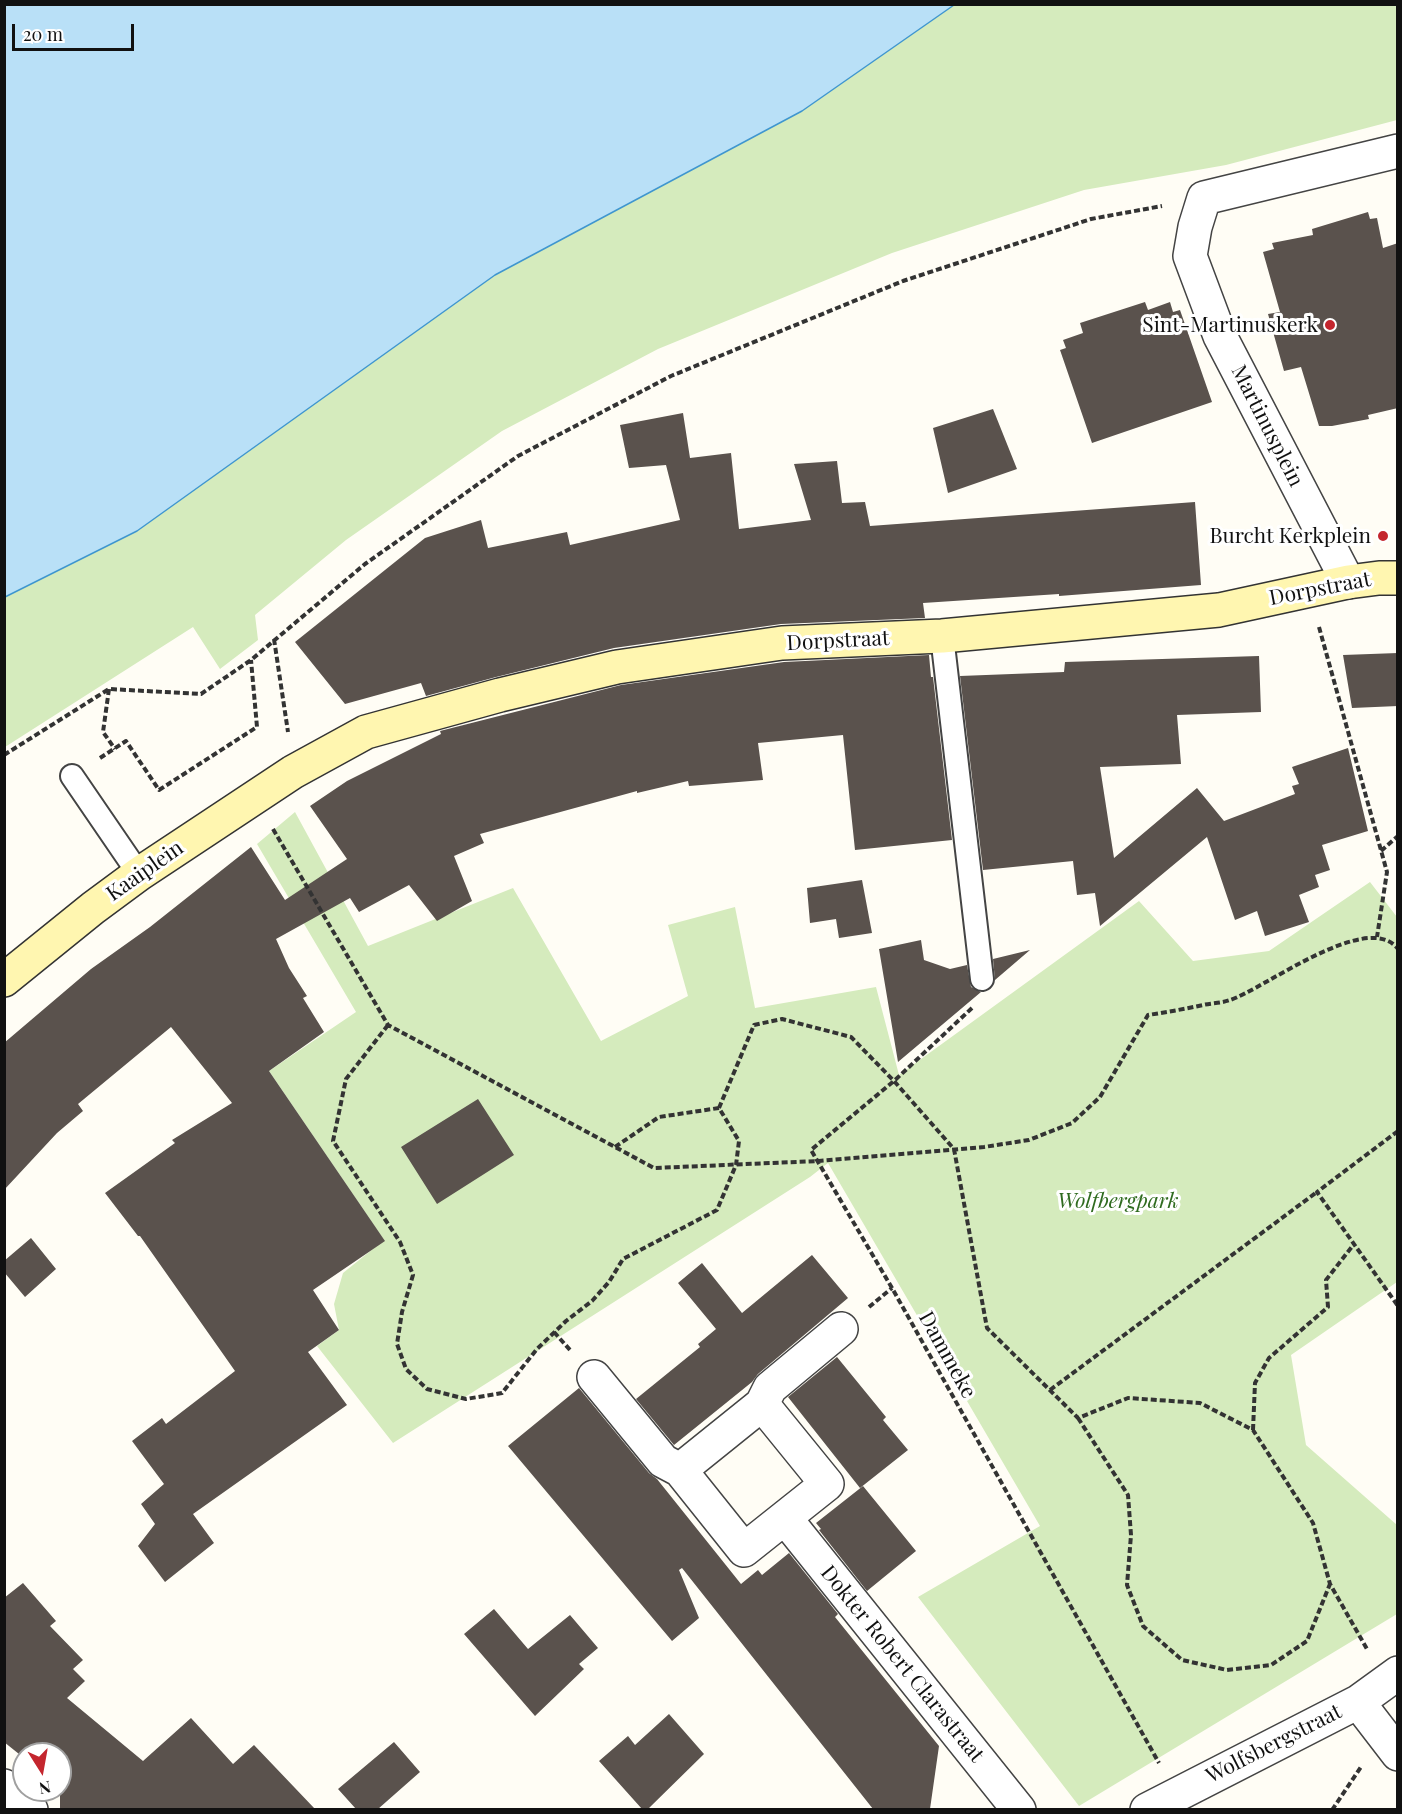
<!DOCTYPE html>
<html>
<head>
<meta charset="utf-8">
<style>
	body { margin:0 }
	#map { position:relative; width:1402px; height:1814px; overflow:hidden; background:#fffdf5; font-family:"Playfair Display",serif }
	canvas { display:block }
	.frame { position:absolute; inset:0; border:6px solid #111; pointer-events:none }
	.north { position:absolute; left:12px; top:1742px; width:60px; height:60px; box-sizing:border-box; background:#fff; border:2px solid #a0a0a0; border-radius:50%; rotate:169deg; font-size:16px; font-weight:700; line-height:24px; text-align:center; color:#111 }
	.north::after { content:''; display:block; margin:auto; width:21px; height:27px; background:#c4262e; clip-path:polygon(50% 0,100% 100%,50% 72%,0 100%) }
	.scale { position:absolute; left:12px; top:24px; width:122px; height:27px; box-sizing:border-box; border:3px solid #111; border-top:0; padding-left:8px; font-size:18px; line-height:21px; white-space:nowrap; color:#111; -webkit-text-stroke:4px #fff; paint-order:stroke }
</style>
</head>
<body>
<div id="map">
<canvas width="1402" height="1814"></canvas>
<div class="frame"></div>
<div class="north">N</div>
<div class="scale">20 m</div>
</div>
<script>
const context = document.querySelector('canvas').getContext('2d');
context.lineJoin = 'round';
function paint(path, color) { context.fillStyle = color; context.fill(path, 'evenodd'); }
function stroke(path, color, width, dash) { context.strokeStyle = color; context.lineWidth = width; context.lineCap = dash ? 'butt' : 'round'; context.setLineDash(dash || []); context.stroke(path); }
function label(font, color, halo, rows, align = 'center') {
  context.font = font + ' "Playfair Display",serif'; context.lineWidth = 6; context.setLineDash([]); context.textBaseline = 'middle'; context.strokeStyle = halo; context.fillStyle = color; for (const [text, x, y, turn = 0] of rows) {
    context.save(); context.translate(x, y); context.rotate((+turn || 0) * Math.PI / 180); context.textAlign = isNaN(turn) ? turn : align; if (halo) context.strokeText(text, 0, 0); context.fillText(text, 0, 0); context.restore();
  }
}
paint(new Path2D(`
	M 954,5 L 1397,5 L 1397,120 L 1226,165 L 1084,190 L 892,253 L 658,349 L 502,431 L 346,540 L 255,615 L 258,640 L 220,669 L 193,627 L 5,747 L 5,597 L 137,531 L 495,275 L 802,111 Z
	M 295,812 L 368,946 L 513,888 L 601,1041 L 688,996 L 668,925 L 735,907 L 755,1008 L 876,987 L 899,1075 L 1139,901 L 1193,961 L 1269,951 L 1370,882 L 1397,917 L 1397,1282 L 1291,1355 L 1306,1445 L 1397,1525 L 1397,1614 L 1079,1806 L 918,1597 L 1040,1526 L 828,1163 L 810,1177 L 393,1443 L 317,1346 L 339,1330 L 334,1304 L 343,1273 L 384,1240 L 269,1071 L 356,1012 L 257,844 Z`), '#d5ebbd');
const water = new Path2D(`
	M 5,4 L 954,4 L 954,5 L 802,111 L 495,275 L 137,531 L 5,597 Z`);
paint(water, '#b9e0f7');
stroke(water, '#3f96cf', 1.5);
paint(new Path2D(`
	M 1368,212 L 1370,219 L 1377,218 L 1383,248 L 1398,243 L 1398,408 L 1368,415 L 1369,419 L 1332,426 L 1319,426 L 1301,367 L 1284,371 L 1268,314 L 1280,312 L 1263,252 L 1274,249 L 1272,243 L 1313,235 L 1312,229 Z
	M 1145,302 L 1148,310 L 1170,302 L 1173,312 L 1180,310 L 1212,402 L 1092,443 L 1060,350 L 1066,348 L 1063,340 L 1083,333 L 1080,323 Z
	M 993,409 L 1017,469 L 948,493 L 933,428 Z
	M 683,413 L 690,458 L 731,453 L 739,529 L 811,520 L 794,464 L 837,461 L 842,503 L 865,502 L 870,526 L 1195,502 L 1201,585 L 1059,596 L 1059,594 L 923,603 L 925,618 L 781,624 L 614,648 L 496,677 L 426,696 L 421,683 L 345,704 L 295,642 L 425,538 L 481,520 L 488,548 L 567,532 L 570,545 L 680,520 L 666,465 L 629,468 L 620,425 Z
	M 1398,653 L 1398,706 L 1352,708 L 1343,655 Z
	M 929,655 L 931,677 L 933,677 L 952,840 L 855,850 L 843,735 L 758,743 L 763,780 L 689,786 L 688,781 L 637,793 L 637,791 L 480,834 L 484,843 L 454,856 L 472,901 L 437,921 L 409,885 L 359,912 L 350,898 L 276,939 L 289,968 L 307,996 L 303,998 L 324,1032 L 269,1071 L 385,1241 L 313,1290 L 339,1330 L 308,1352 L 347,1405 L 193,1514 L 214,1543 L 165,1582 L 138,1546 L 155,1524 L 141,1504 L 164,1484 L 132,1441 L 162,1418 L 166,1424 L 235,1371 L 140,1236 L 138,1236 L 105,1193 L 175,1143 L 172,1140 L 232,1103 L 171,1027 L 78,1104 L 83,1111 L 57,1133 L 4,1190 L 4,1043 L 91,969 L 150,927 L 251,847 L 285,900 L 347,859 L 310,806 L 347,781 L 441,734 L 440,731 L 621,685 L 784,662 Z
	M 1259,656 L 1261,712 L 1177,715 L 1181,764 L 1100,767 L 1114,858 L 1197,788 L 1224,821 L 1295,794 L 1292,786 L 1299,784 L 1292,767 L 1348,748 L 1368,831 L 1322,845 L 1330,870 L 1315,875 L 1319,887 L 1299,895 L 1309,922 L 1265,936 L 1257,911 L 1235,920 L 1207,837 L 1100,926 L 1095,893 L 1077,895 L 1073,861 L 983,870 L 960,676 L 1064,672 L 1065,662 Z
	M 862,880 L 872,933 L 839,938 L 836,919 L 810,923 L 807,888 Z
	M 921,940 L 924,960 L 950,969 L 967,965 L 971,987 L 981,992 L 898,1062 L 879,949 Z
	M 1030,950 L 995,980 L 993,959 Z
	M 478,1099 L 514,1155 L 437,1204 L 401,1147 Z
	M 31,1238 L 56,1269 L 25,1297 L 4,1272 L 4,1261 Z
	M 812,1255 L 848,1298 L 758,1374 L 752,1382 L 674,1445 L 636,1399 L 700,1347 L 698,1344 L 716,1329 L 678,1283 L 702,1263 L 742,1313 Z
	M 837,1357 L 886,1417 L 883,1420 L 908,1450 L 860,1488 L 788,1397 Z
	M 579,1388 L 649,1473 L 657,1479 L 741,1584 L 758,1570 L 762,1575 L 789,1553 L 838,1614 L 835,1617 L 939,1746 L 930,1809 L 873,1809 L 682,1568 L 679,1570 L 699,1618 L 672,1641 L 508,1446 Z
	M 863,1486 L 916,1551 L 867,1591 L 819,1530 L 821,1529 L 816,1523 Z
	M 23,1583 L 56,1621 L 50,1626 L 83,1660 L 73,1669 L 85,1681 L 67,1698 L 143,1761 L 191,1718 L 233,1764 L 254,1745 L 315,1809 L 60,1809 L 60,1754 L 24,1754 L 24,1758 L 4,1742 L 4,1598 Z
	M 494,1609 L 528,1649 L 570,1615 L 598,1648 L 579,1664 L 584,1669 L 535,1716 L 464,1634 Z
	M 669,1714 L 704,1754 L 648,1809 L 642,1809 L 599,1761 L 628,1736 L 635,1745 Z
	M 394,1742 L 420,1772 L 378,1809 L 356,1809 L 338,1789 Z`), '#5a524d');
const lane = new Path2D(`
	M 942,636 L 982,979
	M 72,776 L 139,874`);
const street = new Path2D(`
	M 1348,582 L 1220,336 L 1190,256 L 1195,227 L 1204,198 L 1398,151
	M 594,1377 L 663,1461 L 680,1470
	M 762,1404 L 827,1484 L 744,1550 L 680,1470 Z
	M 762,1404 L 770,1388 L 841,1329
	M 785,1518 L 1019,1810
	M 1358,1702 L 1398,1754
	M 4,1786 L 31,1810
	M 1147,1810 L 1358,1702 L 1398,1673`);
const secondary = new Path2D(`
	M 4,980 L 93,908 L 139,874 L 293,772 L 366,732 L 500,695 L 617,667 L 782,643 L 942,636 L 1219,610 L 1348,582 L 1379,578 L 1398,578`);
stroke(lane, '#444', 26);
stroke(street, '#444', 36);
stroke(secondary, '#333', 36);
stroke(new Path2D(`
	M 1319,627 L 1387,872 L 1377,937
	M 274,639 L 288,732
	M 109,689 L 103,732 L 115,749
	M 4,755 L 109,689 L 201,694 L 251,660 L 365,564 L 518,456 L 671,376 L 903,281 L 1091,219 L 1162,206
	M 100,758 L 126,741 L 159,790 L 257,727 L 251,660
	M 273,829 L 388,1025 L 654,1168 L 819,1161 L 984,1147 L 1029,1140 L 1072,1123 L 1100,1097 L 1148,1015 C 1167,1012 1185,1009 1203,1005 C 1212,1003 1222,1003 1230,1000 C 1264,989 1368,909 1398,949
	M 1381,851 L 1398,836
	M 972,1008 L 894,1081 L 811,1150 L 892,1288 L 1159,1763
	M 388,1025 L 346,1079 L 333,1141 L 400,1242 L 413,1275 L 402,1312 L 397,1344 L 406,1369 L 427,1389 L 466,1399 L 502,1393 L 537,1349 L 566,1321 L 592,1301 L 609,1282 L 623,1259 L 717,1210 L 736,1165 L 739,1141 L 719,1108 L 754,1025 L 782,1019 L 851,1037 L 894,1081 L 954,1149 L 987,1328 L 1078,1418 L 1128,1398 L 1200,1403 L 1253,1430 L 1313,1523 L 1330,1584 L 1367,1649
	M 1398,1131 L 1317,1192 L 1398,1306
	M 615,1147 L 659,1117 L 719,1108
	M 869,1307 L 892,1288
	M 554,1332 L 570,1350
	M 1050,1390 L 1317,1192
	M 1078,1418 L 1128,1495 L 1131,1535 L 1127,1585 L 1143,1626 L 1182,1660 L 1227,1670 L 1271,1665 L 1307,1641 L 1330,1584
	M 1253,1430 L 1255,1383 L 1269,1358 L 1328,1307 L 1326,1280 L 1354,1244
	M 1332,1810 L 1361,1767`), '#333', 4, [6, 3]);
stroke(lane, '#fff', 22);
stroke(street, '#fff', 33);
stroke(secondary, '#fff6b0', 33);
for (const [x, y, r, color] of [
	[1330,325,6,"#c4262e"],
	[1383,536,6,"#c4262e"]
]) { const dot = new Path2D(); dot.arc(x, y, r, 0, 2 * Math.PI); context.fillStyle = color; context.fill(dot); stroke(dot, '#fff', 2); }
label('21px', '#111', '#fff', [
	["Sint-Martinuskerk",1318,325],
	["Burcht Kerkplein",1371,536]
], 'right');
label('21px', '#111', '#fff', [
	["Martinusplein",1267,426,63],
	["Dorpstraat",1320,589,-11],
	["Dorpstraat",838,641,-3],
	["Kaaiplein",145,871,-35],
	["Dammeke",947,1355,61],
	["Dokter Robert Clarastraat",902,1664,51],
	["Wolfsbergstraat",1274,1744,-27]
]);
label('italic 21px', '#2f6b1f', '#fff', [
	["Wolfbergpark",1118,1201]
]);
</script>
</body>
</html>
